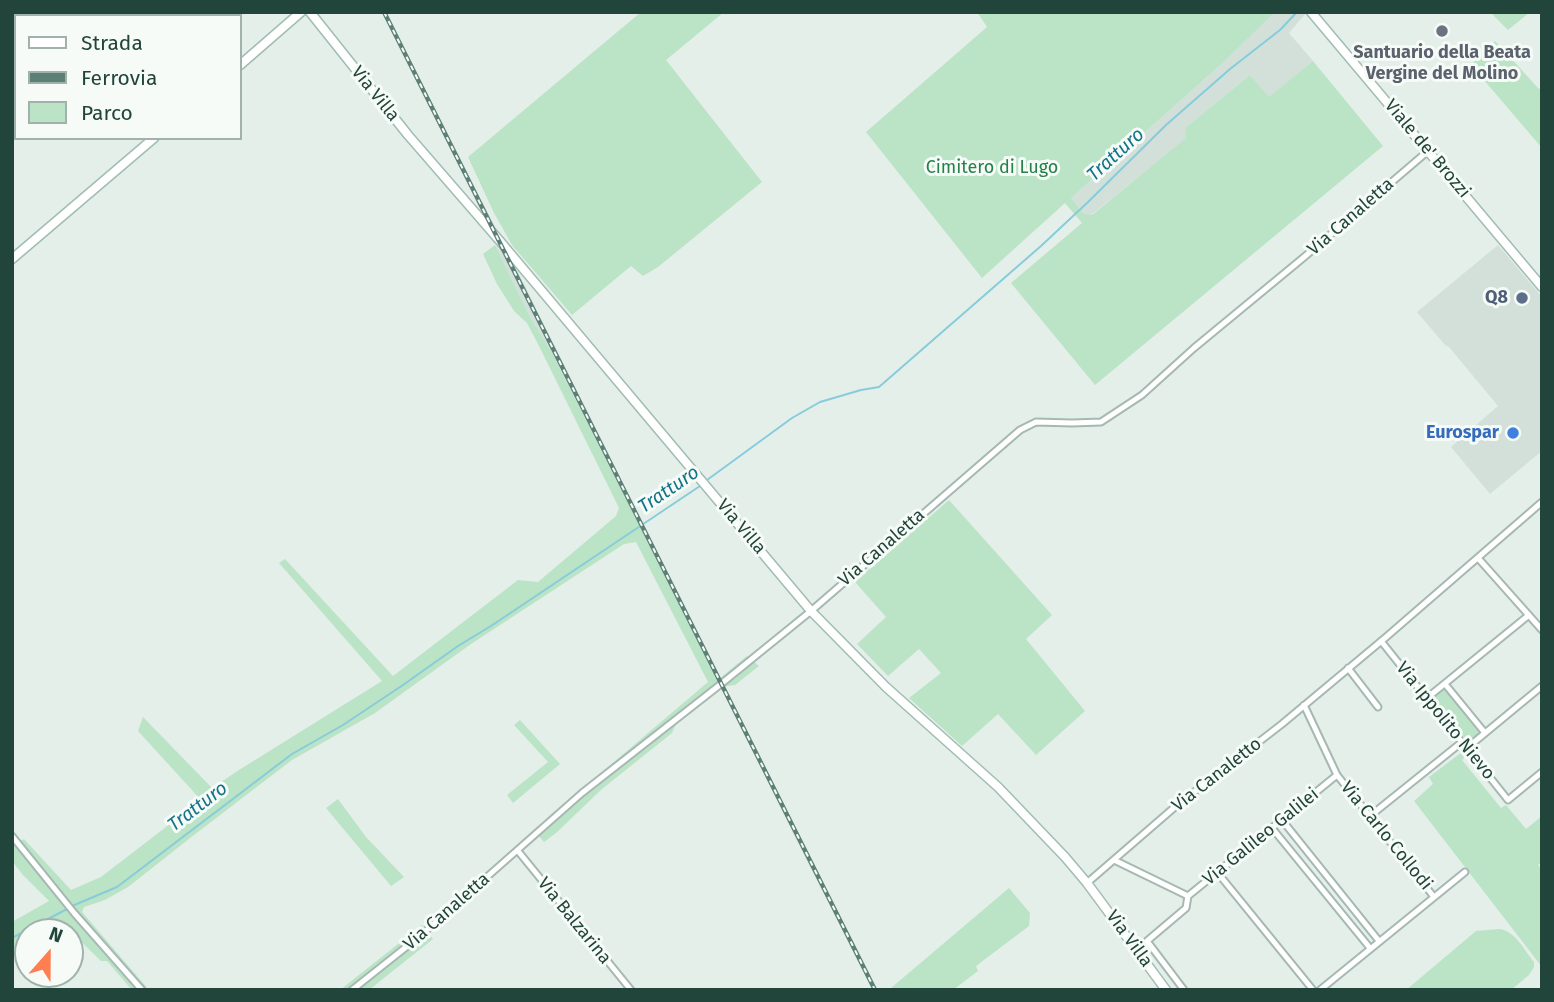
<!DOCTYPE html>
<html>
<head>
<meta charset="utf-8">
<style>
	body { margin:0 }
	#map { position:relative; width:1554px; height:1002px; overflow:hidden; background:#e4efea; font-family:"Fira Sans",sans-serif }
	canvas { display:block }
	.frame { position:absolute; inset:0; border:14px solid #21443b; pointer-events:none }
	.legend { position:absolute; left:14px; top:14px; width:228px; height:126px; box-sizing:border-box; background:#f6fbf8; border:2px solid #a1b2ac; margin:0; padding:9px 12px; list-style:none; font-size:21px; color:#21443b }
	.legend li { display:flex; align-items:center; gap:14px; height:35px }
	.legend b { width:35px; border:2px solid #a1b2ac }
	.north { position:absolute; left:14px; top:918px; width:70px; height:70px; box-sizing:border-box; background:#f6fbf8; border:2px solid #a1b2ac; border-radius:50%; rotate:21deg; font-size:19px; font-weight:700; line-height:28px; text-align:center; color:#21443b }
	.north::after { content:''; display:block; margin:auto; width:24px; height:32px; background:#ff7f53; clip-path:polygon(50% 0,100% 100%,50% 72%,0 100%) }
</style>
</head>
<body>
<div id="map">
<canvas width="1554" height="1002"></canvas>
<div class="frame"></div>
<ul class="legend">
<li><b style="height:9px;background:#fff"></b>Strada</li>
<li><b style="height:9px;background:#5c7f76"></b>Ferrovia</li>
<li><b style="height:19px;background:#bbe3c6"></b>Parco</li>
</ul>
<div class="north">N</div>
</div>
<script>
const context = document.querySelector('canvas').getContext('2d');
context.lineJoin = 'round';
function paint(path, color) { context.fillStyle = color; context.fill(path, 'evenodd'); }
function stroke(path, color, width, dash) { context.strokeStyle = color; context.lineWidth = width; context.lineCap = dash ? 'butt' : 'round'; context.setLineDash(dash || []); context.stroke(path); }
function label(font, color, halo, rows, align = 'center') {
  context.font = font + ' "Fira Sans",sans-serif'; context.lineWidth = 6; context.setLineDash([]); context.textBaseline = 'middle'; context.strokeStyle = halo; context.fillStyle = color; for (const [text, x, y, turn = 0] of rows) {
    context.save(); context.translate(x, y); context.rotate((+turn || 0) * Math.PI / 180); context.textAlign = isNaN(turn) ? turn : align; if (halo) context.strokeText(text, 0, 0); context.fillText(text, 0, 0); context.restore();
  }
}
paint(new Path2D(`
	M 382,12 L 386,12 L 496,229 L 485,219 Z
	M 1275,12 L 1307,12 L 1289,33 L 1313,61 L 1269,98 L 1250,75 L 1185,128 L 1187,138 L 1091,215 L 1083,213 L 1071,198 L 1227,59 Z
	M 495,245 L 518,272 L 720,679 L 718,681 L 551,351 L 531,319 Z
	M 1498,245 L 1542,297 L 1542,451 L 1490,494 L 1451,447 L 1498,406 L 1449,347 L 1445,345 L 1417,312 Z
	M 723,685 L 878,990 L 873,990 L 794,835 L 721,687 Z`), '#d2e0d9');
paint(new Path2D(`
	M 641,12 L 724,12 L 666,60 L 762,182 L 658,267 L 643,276 L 631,266 L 572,315 L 512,245 L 494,213 L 468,157 Z
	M 977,12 L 1275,12 L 1227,59 L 1071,198 L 1083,213 L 1092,215 L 1186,138 L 1185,128 L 1250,75 L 1269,97 L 1313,61 L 1383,146 L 1095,385 L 1011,283 L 1082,223 L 1065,203 L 982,278 L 866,132 L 987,27 Z
	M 1490,12 L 1530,12 L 1508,30 Z
	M 1495,41 L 1539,89 L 1542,87 L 1542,148 L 1471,65 Z
	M 495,245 L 531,319 L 551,351 L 718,680 L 747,656 L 759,666 L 735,685 L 721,687 L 676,724 L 672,733 L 602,789 L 556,833 L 544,842 L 534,830 L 708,682 L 636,542 L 624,544 L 471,644 L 375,713 L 292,760 L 194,835 L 128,887 L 105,900 L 84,907 L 82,912 L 149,990 L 132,990 L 107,961 L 101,961 L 63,924 L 47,932 L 28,932 L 28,942 L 12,950 L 12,922 L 49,901 L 23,875 L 12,861 L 12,846 L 24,839 L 71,890 L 101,877 L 201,800 L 138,731 L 143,717 L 212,788 L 239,770 L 382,681 L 279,563 L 285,559 L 393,676 L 518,580 L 538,582 L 616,516 L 619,508 L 539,346 L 527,323 L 514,311 L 497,284 L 483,254 Z
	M 949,500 L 1052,615 L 1026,639 L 1085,711 L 1036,755 L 998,714 L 962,746 L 909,698 L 941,673 L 919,649 L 888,676 L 857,644 L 886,617 L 855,582 Z
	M 1445,687 L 1483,732 L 1469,743 L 1432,698 Z
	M 520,720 L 560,764 L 513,803 L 507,795 L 548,762 L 514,725 Z
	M 1462,752 L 1465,757 L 1462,760 L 1501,808 L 1506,805 L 1526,829 L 1542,816 L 1542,862 L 1538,865 L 1542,871 L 1542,967 L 1414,801 L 1433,784 L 1429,777 Z
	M 338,799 L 366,837 L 404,877 L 391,886 L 326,808 Z
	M 1009,888 L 1030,913 L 1029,926 L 976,966 L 978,971 L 953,990 L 892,990 L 891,988 Z
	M 422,925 L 433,939 L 369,990 L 340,990 Z
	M 1500,929 C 1516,932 1524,950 1534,962 L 1534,967 L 1529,975 L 1511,990 L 1406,990 L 1476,931 Z`), '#bbe3c6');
stroke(new Path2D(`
	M 707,480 L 792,418 L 820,402 L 861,390 L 879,387 L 1041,246 L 1087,203 L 1166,125 L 1230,69 L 1280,30 L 1297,12
	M 72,906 L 117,887 L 292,754 L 343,725 L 403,685 L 458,646 L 491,626 L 700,486
	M 12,938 L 67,909`), '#87ccda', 2);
const street = new Path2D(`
	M 1478,558 L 1542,630
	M 1381,641 L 1508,800 L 1542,772
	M 1348,668 L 1378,707
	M 1445,684 L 1485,733
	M 1427,698 L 1529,615
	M 1304,705 L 1337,775 L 1434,897
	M 1467,748 L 1542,686
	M 1370,816 L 1462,742
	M 1282,820 L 1379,941
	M 1272,828 L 1370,948
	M 12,836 L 75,914 L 142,990
	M 518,851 L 631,990
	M 1114,860 L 1188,896 L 1337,775
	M 1217,872 L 1313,990
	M 1087,883 L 1176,806 L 1282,724 L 1385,638 L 1542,502
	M 352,990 L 420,936 L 582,793 L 721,684 L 811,611 L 1020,430 L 1036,422 L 1072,423 L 1101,422 L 1142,395 L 1194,348 L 1303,258 L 1428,151
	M 1184,990 L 1147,941 L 1186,908 L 1188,896
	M 1320,990 L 1465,872`);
const secondary = new Path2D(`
	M 310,12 L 408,135 L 499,240 L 811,611 L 886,687 L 998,787 L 1065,857 L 1087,883 L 1166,990
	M 1311,12 L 1542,287
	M 240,65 L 301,12
	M 12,259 L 154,138`);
stroke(street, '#a6b8b2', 9);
stroke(secondary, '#a1bcb3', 11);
stroke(street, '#fff', 5);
stroke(secondary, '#fff', 8);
const rail = new Path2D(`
	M 384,12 L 875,990`);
stroke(rail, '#5c7f76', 4.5);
stroke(rail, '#f6fbf8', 2, [5]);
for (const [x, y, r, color] of [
	[1442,31,7,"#6b7280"],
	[1522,298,7,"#5c6f8a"],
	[1513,433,7,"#3f7fe0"]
]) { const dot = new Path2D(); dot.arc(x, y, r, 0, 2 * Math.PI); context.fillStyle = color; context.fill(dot); stroke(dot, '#f6fbf8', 2.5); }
label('bold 18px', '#5b616d', '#f6fbf8', [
	["Santuario della Beata",1442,53],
	["Vergine del Molino",1442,74]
]);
label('18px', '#21443b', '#f6fbf8', [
	["Via Villa",375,94,51],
	["Viale de' Brozzi",1427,149,50],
	["Via Canaletta",1351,217,-41],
	["Via Villa",741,527,50],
	["Via Canaletta",882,548,-41],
	["Via Ippolito Nievo",1445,721,51],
	["Via Canaletto",1217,775,-38],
	["Via Carlo Collodi",1386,836,51],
	["Via Galileo Galilei",1261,837,-39],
	["Via Canaletta",447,912,-41],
	["Via Balzarina",574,921,51],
	["Via Villa",1129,939,54]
]);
label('18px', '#268049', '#f6fbf8', [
	["Cimitero di Lugo",992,168]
]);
label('bold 18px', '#4e5e75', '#f6fbf8', [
	["Q8",1508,298]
], 'right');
label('bold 18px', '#366cbe', '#f6fbf8', [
	["Eurospar",1499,433]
], 'right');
label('italic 19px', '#137388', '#f6fbf8', [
	["Tratturo",1116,155,-42],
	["Tratturo",669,490,-34],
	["Tratturo",198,807,-37]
]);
</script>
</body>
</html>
